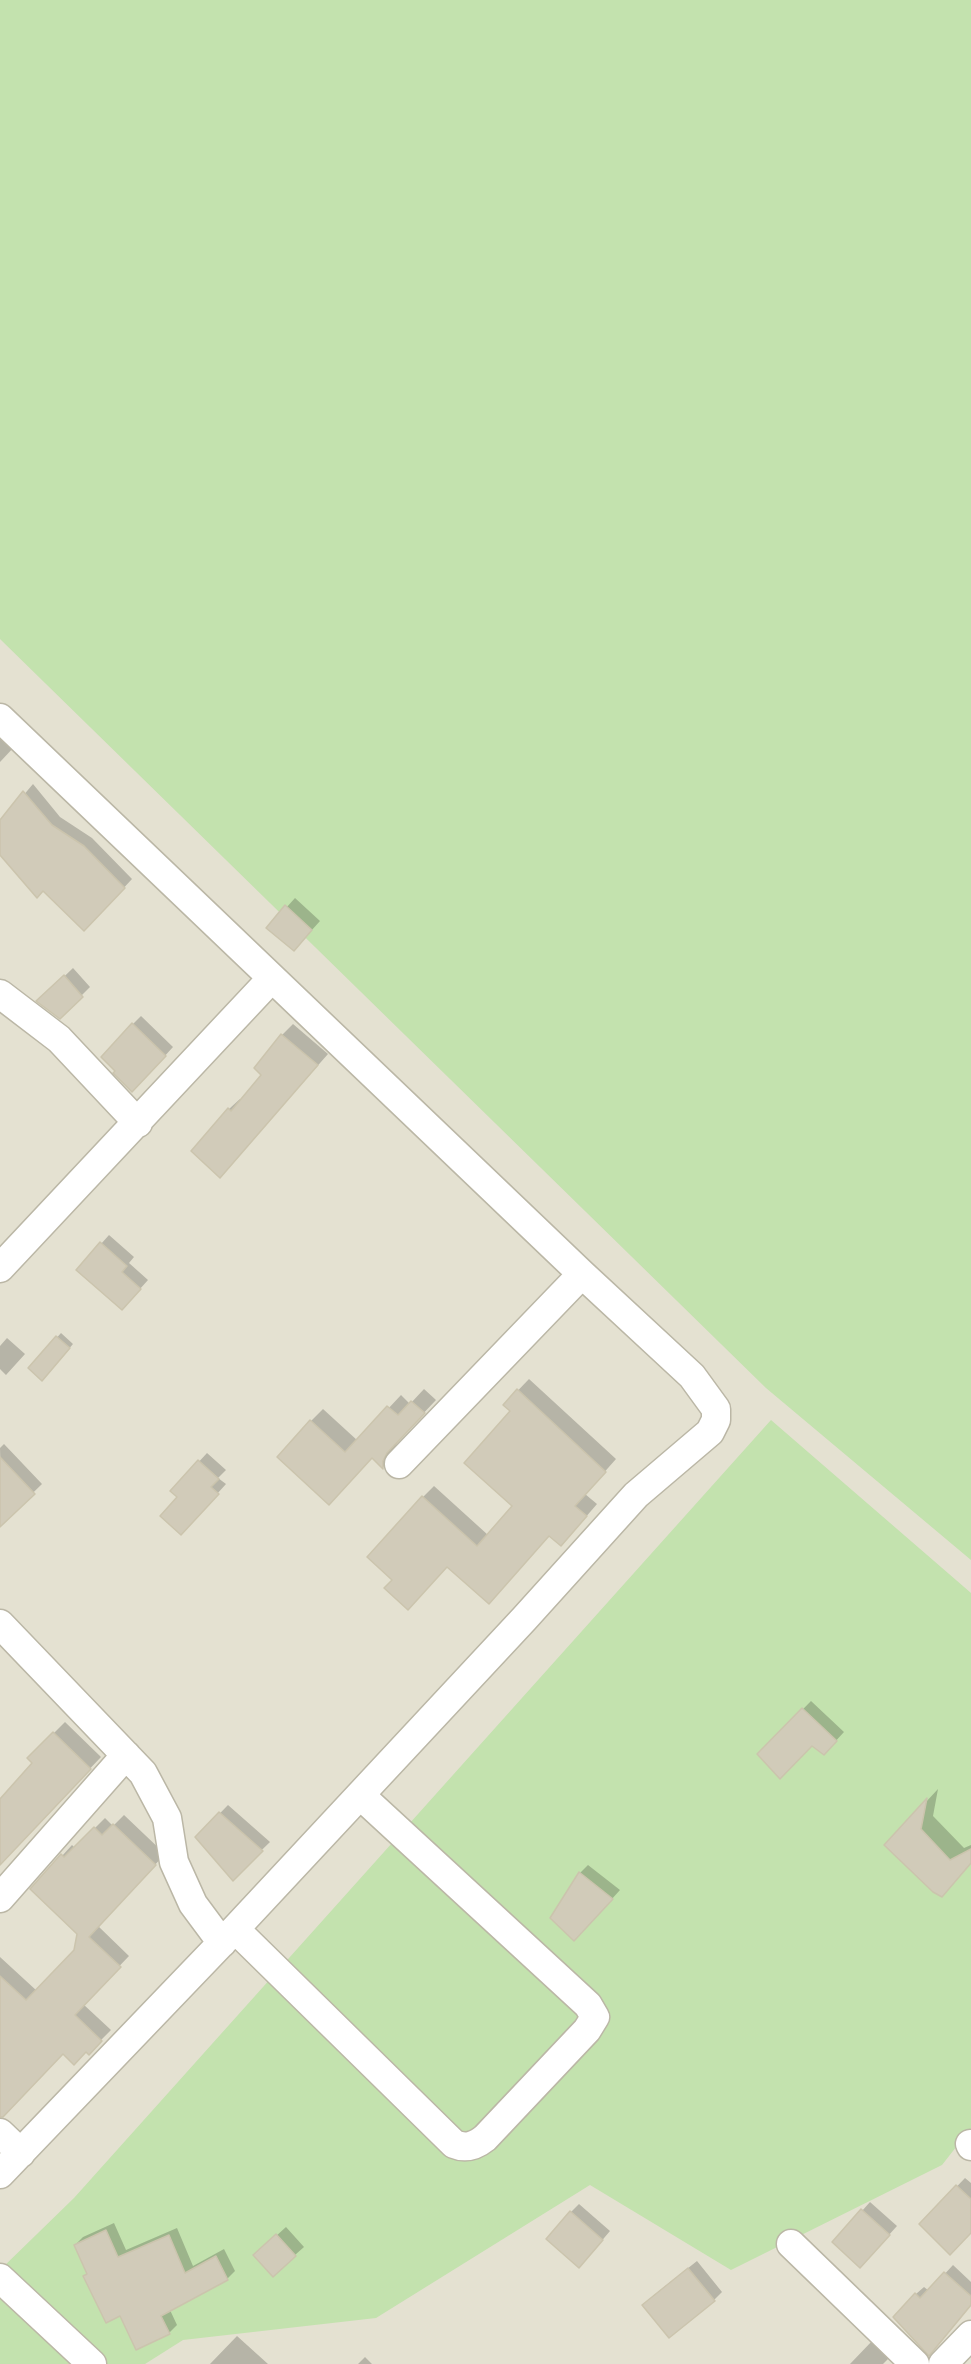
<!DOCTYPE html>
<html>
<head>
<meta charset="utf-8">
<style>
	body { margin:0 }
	canvas { display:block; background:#f0eee3 }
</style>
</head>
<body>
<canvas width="971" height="2364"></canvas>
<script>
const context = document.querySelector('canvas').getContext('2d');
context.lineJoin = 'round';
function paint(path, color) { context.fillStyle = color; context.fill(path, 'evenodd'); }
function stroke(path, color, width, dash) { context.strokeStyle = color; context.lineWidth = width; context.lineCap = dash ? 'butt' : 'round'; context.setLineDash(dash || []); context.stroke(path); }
paint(new Path2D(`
	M 0,471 L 971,1224 L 971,2364 L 0,2364 Z`), '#e4e1d1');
paint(new Path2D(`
	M 0,0 L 971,0 L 971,1560 L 766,1388 L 0,639 Z
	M 771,1420 L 971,1593 L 971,2128 L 942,2165 L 731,2270 L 590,2185 L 376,2318 L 183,2340 L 145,2364 L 0,2364 L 0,2270 L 74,2198 Z`), '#c3e2ae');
paint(new Path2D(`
	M 0,735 L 15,746 L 0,762 Z
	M 33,784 L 60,817 L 92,838 L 132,879 L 93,921 L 44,889 L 0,852 L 0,823 Z
	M 295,898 L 320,921 L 302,941 L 268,928 Z
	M 73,968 L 90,987 L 60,1017 L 39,1001 Z
	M 141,1016 L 173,1047 L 141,1082 L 133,1024 Z
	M 293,1024 L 328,1054 L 230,1165 L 229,1109 L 240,1099 L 242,1100 L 263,1075 L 282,1035 Z
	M 109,1235 L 134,1257 L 129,1263 L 148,1280 L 130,1300 L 101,1244 Z
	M 61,1333 L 73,1344 L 46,1375 L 30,1368 Z
	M 7,1338 L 25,1354 L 6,1375 L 0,1369 L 0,1346 Z
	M 529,1379 L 616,1459 L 585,1494 L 597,1504 L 572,1533 L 550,1534 L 394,1580 L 423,1497 L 434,1486 L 488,1535 L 514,1505 L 512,1411 L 505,1404 Z
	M 424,1389 L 436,1400 L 399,1439 L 395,1447 L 395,1455 L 383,1467 L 372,1457 L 342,1491 L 311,1421 L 323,1409 L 358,1441 L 401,1395 L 410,1404 Z
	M 4,1444 L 42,1484 L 2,1523 L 0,1448 Z
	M 207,1453 L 226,1470 L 218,1478 L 226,1484 L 189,1525 L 179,1497 L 172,1491 Z
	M 811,1701 L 844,1732 L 832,1745 L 812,1744 L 759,1754 Z
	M 65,1722 L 101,1757 L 0,1863 L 0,1802 L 34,1763 L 29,1758 Z
	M 938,1789 L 933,1816 L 964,1848 L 971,1845 L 971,1863 L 942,1895 L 886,1845 Z
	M 228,1805 L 270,1842 L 233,1878 L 197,1837 Z
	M 124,1815 L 165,1854 L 98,1926 L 129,1956 L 83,2004 L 111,2030 L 99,2042 L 86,2050 L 63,2053 L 0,2100 L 0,1957 L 37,1991 L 75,1951 L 79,1934 L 32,1889 L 72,1845 L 75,1848 L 105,1818 L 113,1826 Z
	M 588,1865 L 620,1890 L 583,1931 L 580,1873 Z
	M 965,2178 L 971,2183 L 971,2231 L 921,2224 Z
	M 870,2202 L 897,2226 L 868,2258 L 862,2211 Z
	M 579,2204 L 610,2231 L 588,2257 L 571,2212 Z
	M 114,2223 L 126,2250 L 177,2228 L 193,2266 L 224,2249 L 235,2271 L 227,2279 L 170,2310 L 177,2325 L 169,2333 L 120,2314 L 84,2276 L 88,2272 L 75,2245 L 83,2237 Z
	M 286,2227 L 304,2247 L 295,2255 L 264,2247 Z
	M 697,2261 L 722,2292 L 714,2300 L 653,2296 Z
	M 953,2265 L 971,2282 L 971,2305 L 937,2346 L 916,2294 L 924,2287 L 929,2291 Z
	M 237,2336 L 268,2364 L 210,2364 Z
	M 873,2340 L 891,2356 L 883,2364 L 850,2364 Z
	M 365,2357 L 372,2364 L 358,2364 Z`), '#0003');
const building = new Path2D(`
	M 23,791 L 52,825 L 84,846 L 125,888 L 84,931 L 43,891 L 37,898 L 0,855 L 0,820 Z
	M 285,905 L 312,930 L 294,951 L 266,928 Z
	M 64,975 L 83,997 L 60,1019 L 36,1001 Z
	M 132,1023 L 166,1056 L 132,1092 L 113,1073 L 115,1071 L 101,1057 Z
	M 281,1034 L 318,1065 L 220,1178 L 191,1151 L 228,1108 L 231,1111 L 261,1075 L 254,1068 Z
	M 100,1242 L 127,1266 L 122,1272 L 141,1289 L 122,1310 L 76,1270 Z
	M 56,1336 L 70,1348 L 42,1381 L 28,1368 Z
	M 517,1389 L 606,1472 L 575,1506 L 587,1516 L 561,1546 L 549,1536 L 489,1604 L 447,1567 L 408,1610 L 384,1588 L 392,1580 L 367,1557 L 422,1496 L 477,1546 L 512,1506 L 464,1463 L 510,1411 L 503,1405 Z
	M 411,1401 L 425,1413 L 387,1453 L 383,1461 L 383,1469 L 372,1458 L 329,1505 L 277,1457 L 310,1420 L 345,1452 L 387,1406 L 398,1415 Z
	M 0,1457 L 35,1494 L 0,1527 Z
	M 198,1460 L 219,1479 L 211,1487 L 219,1494 L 181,1535 L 160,1516 L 177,1497 L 170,1491 Z
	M 802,1708 L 837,1741 L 824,1755 L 812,1746 L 780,1779 L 757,1754 Z
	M 53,1732 L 91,1769 L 0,1865 L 0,1799 L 32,1763 L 27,1758 Z
	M 927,1798 L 921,1829 L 950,1860 L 971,1849 L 971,1863 L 942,1897 L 933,1892 L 884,1845 Z
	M 219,1812 L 263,1851 L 233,1881 L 195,1837 Z
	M 113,1824 L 156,1865 L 89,1937 L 121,1967 L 75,2015 L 102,2041 L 89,2055 L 86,2052 L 74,2065 L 63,2054 L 3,2117 L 0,2117 L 0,1976 L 26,2000 L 74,1950 L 77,1934 L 30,1889 L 61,1854 L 64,1857 L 94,1827 L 102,1835 Z
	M 579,1872 L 613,1899 L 574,1941 L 550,1918 Z
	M 956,2185 L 971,2199 L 971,2233 L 950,2255 L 919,2224 Z
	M 861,2209 L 890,2235 L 860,2268 L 832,2242 Z
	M 570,2211 L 603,2240 L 579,2268 L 546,2239 Z
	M 106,2230 L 118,2257 L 169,2235 L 185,2273 L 216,2256 L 228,2280 L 161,2316 L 170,2334 L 136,2350 L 120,2316 L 106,2323 L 83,2276 L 87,2274 L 74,2245 Z
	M 276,2234 L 296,2256 L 273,2277 L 253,2255 Z
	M 688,2268 L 715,2301 L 669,2338 L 642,2305 Z
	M 944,2272 L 971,2296 L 971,2305 L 929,2356 L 893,2317 L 915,2293 L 920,2298 Z`);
paint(building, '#d1cbb9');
stroke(building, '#cbc4ad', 1.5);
const minor = new Path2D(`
	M 0,718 L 582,1274 L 692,1376 L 716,1409 L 716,1420 L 710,1432 L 636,1495 L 524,1619 L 235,1929 L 0,2174
	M 0,994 L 59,1039 L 138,1123
	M 0,1268 L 272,978
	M 399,1464 L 582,1274
	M 0,1624 L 143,1773 L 167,1818 L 174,1862 L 193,1904 L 222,1943
	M 0,1898 L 126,1755
	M 235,1929 L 454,2144 C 466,2149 475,2146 485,2138 L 587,2030 L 595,2017 L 588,2005 L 360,1795
	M 0,2133 L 21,2153
	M 970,2144 L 971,2146
	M 791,2244 L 915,2364
	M 0,2278 L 92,2364
	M 943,2364 L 971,2335`);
stroke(minor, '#bbb7a6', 31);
stroke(minor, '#fff', 28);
</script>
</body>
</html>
